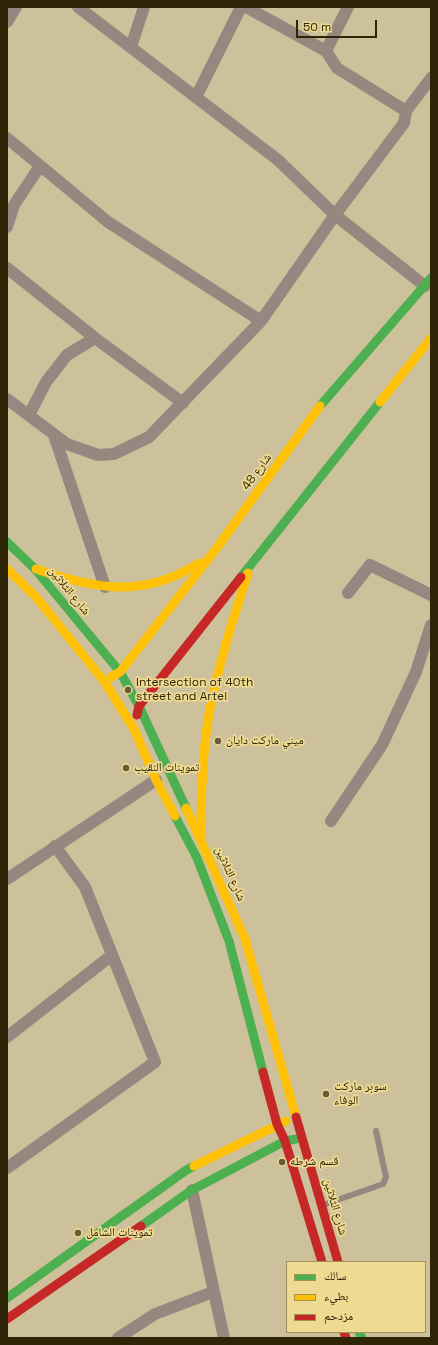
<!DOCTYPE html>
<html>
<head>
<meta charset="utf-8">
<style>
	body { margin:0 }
	#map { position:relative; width:438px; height:1345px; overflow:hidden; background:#ccc19a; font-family:"Space Grotesk","Noto Naskh Arabic",sans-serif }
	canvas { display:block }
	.frame { position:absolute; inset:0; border:8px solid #2d2506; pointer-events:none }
	.legend { position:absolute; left:286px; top:1261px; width:140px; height:72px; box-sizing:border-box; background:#efda91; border:1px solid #a19259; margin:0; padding:5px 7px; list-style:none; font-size:12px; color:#2d2506 }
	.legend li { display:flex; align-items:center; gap:8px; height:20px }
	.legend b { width:20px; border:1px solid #a19259 }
	.scale { position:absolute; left:296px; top:20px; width:81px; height:18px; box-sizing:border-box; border:2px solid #2d2506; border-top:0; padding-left:5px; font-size:12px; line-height:14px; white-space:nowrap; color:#2d2506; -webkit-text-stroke:3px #efda91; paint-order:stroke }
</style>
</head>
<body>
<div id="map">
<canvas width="438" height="1345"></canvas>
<div class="frame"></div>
<ul class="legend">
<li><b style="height:5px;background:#4caf50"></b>سالك</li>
<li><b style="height:5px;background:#ffc107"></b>بطيء</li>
<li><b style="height:5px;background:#c62828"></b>مزدحم</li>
</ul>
<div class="scale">50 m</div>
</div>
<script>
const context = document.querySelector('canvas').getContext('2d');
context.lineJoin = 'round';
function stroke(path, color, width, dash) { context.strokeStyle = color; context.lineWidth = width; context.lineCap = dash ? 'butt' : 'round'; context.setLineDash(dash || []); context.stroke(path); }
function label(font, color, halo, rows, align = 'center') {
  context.font = font + ' "Space Grotesk","Noto Naskh Arabic",sans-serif'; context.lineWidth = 3.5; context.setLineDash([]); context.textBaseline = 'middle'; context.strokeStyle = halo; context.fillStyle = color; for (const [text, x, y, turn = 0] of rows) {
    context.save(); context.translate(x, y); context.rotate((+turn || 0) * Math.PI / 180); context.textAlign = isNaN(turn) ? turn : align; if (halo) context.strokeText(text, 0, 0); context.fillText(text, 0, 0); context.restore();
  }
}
stroke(new Path2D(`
	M 323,1205 L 383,1184 L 386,1177 L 376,1131`), '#968880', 6);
stroke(new Path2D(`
	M 78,7 L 278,160 L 335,215 L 425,286
	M 246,7 L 326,51
	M 7,22 L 16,7
	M 131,47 L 144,7
	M 196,97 L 241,7
	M 406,111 L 431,78
	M 7,138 L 108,222 L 261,321
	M 7,227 L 14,205 L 40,166
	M 7,268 L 95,338 L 183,403
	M 7,399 L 67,444 L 98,455 L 114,454 L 149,437 L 261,321 L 335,215 L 404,123 L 406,111 L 337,68 L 326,51 L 348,7
	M 29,415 L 46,382 L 67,355 L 95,338
	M 54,435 L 105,587
	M 348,593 L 370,565 L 431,595
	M 331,821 L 382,745 L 416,672 L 431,625
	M 7,879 L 156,780
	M 7,1037 L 112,955
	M 7,1168 L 155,1062 L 85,887 L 55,846
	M 192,1190 L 224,1338
	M 118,1338 L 155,1314 L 213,1292`), '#968880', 12);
stroke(new Path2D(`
	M 320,406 L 431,278
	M 7,542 L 35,569 L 120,672 L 139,706 L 186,808
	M 241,577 L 380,402
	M 175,816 L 197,858 L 229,941 L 263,1072
	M 141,1226 L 192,1190 L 285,1141 L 296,1139
	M 7,1298 L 185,1171 L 194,1166
	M 359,1332 L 362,1338`), '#4caf50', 9);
stroke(new Path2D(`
	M 380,402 L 431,338
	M 7,569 L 36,597 L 104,681 L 134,729 L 156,780 L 175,816
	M 36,569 C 95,589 143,599 199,563
	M 111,677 L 120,672 L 216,549 L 320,406
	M 186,808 L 245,939 L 296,1117
	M 201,835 C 201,795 202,754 209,714 C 218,666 233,619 248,573
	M 194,1166 L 286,1121`), '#ffc107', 9);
stroke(new Path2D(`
	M 137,715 L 139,706 L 241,577
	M 263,1072 L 277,1124 L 285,1141 L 322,1262
	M 296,1117 L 338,1262
	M 7,1319 L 141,1226
	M 344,1332 L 346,1338`), '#c62828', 9);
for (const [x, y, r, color] of [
	[128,690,4,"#655c3a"],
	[218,741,4,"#655c3a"],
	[126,768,4,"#655c3a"],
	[326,1094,4,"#655c3a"],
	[282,1162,4,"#655c3a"],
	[78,1233,4,"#655c3a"]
]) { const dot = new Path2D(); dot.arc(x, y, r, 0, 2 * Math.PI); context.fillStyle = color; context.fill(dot); stroke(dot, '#efda91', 1.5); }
label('12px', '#2d2506', '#efda91', [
	["شارع 48",257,472,-54],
	["شارع الثلاثين",69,591,51],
	["شارع الثلاثين",230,874,66],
	["شارع الثلاثين",335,1207,74]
]);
label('12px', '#2d2506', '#efda91', [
	["Intersection of 40th",136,683],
	["street and Artel",136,697],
	["ميني ماركت دايان",226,741],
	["تموينات النقيب",134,768],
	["سوبر ماركت",334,1087],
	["الوفاء",334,1101],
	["قسم شرطه",290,1162],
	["تموينات الشامل",86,1233]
], 'left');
</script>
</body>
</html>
